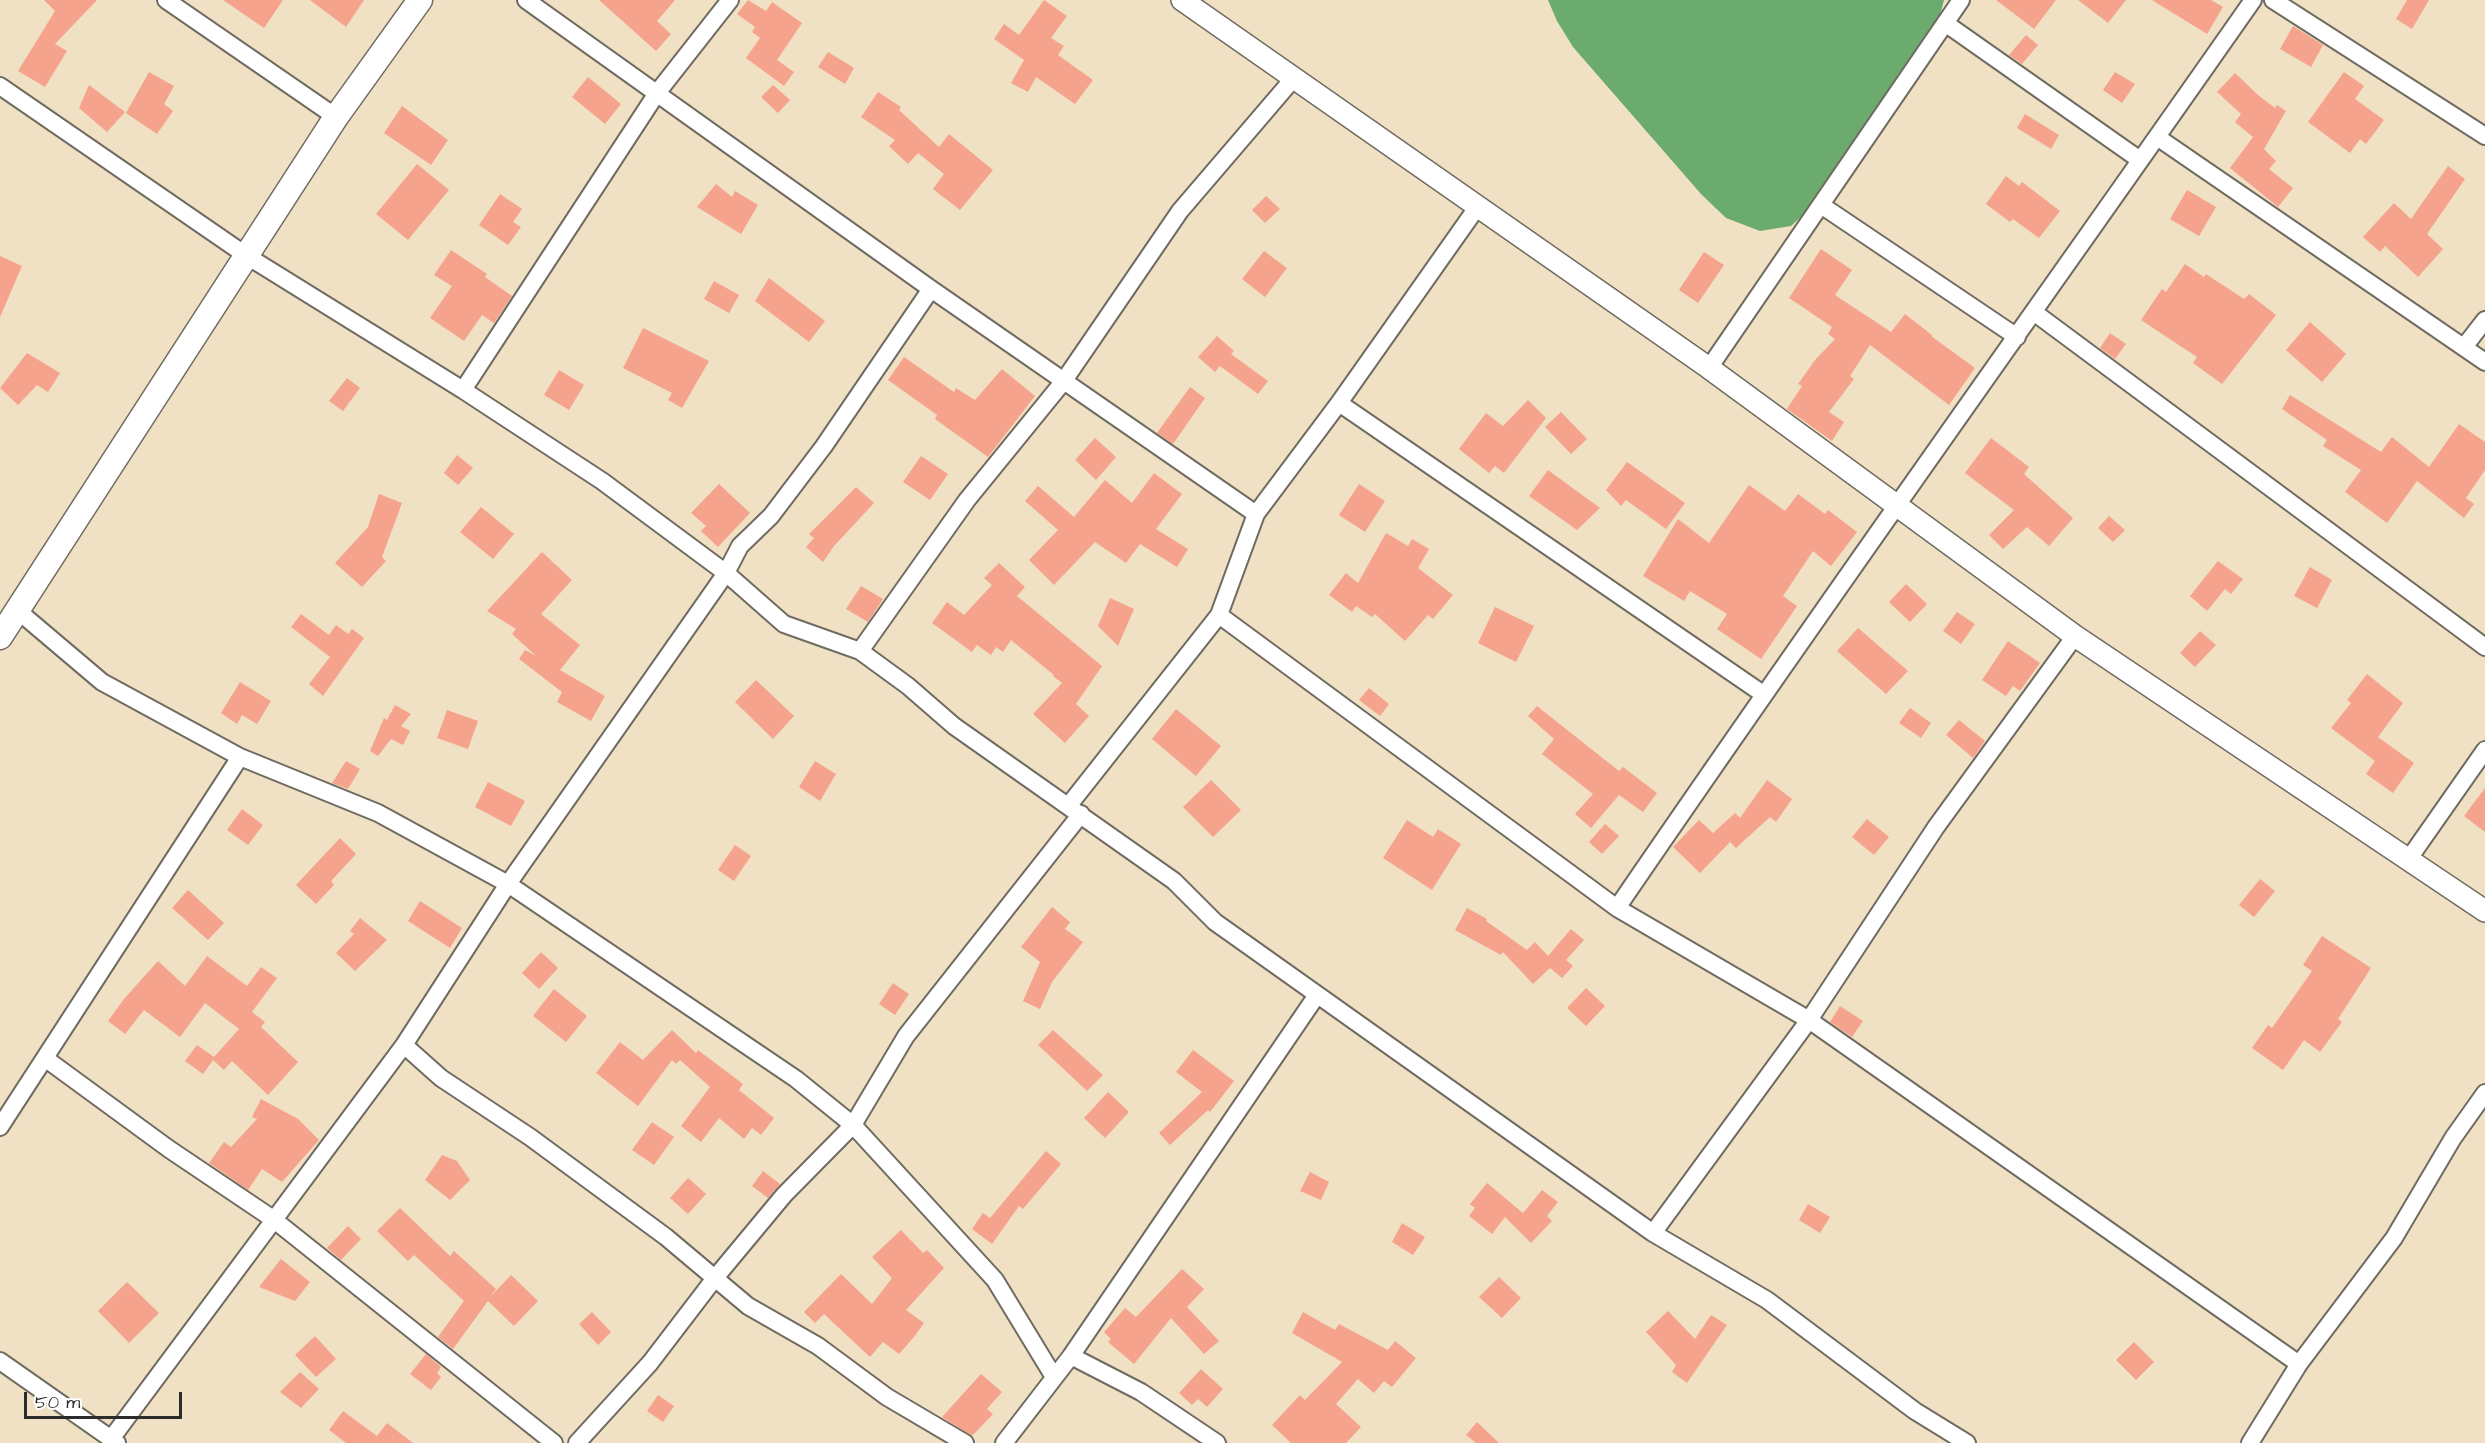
<!DOCTYPE html>
<html>
<head>
<meta charset="utf-8">
<style>
	body { margin:0 }
	#map { position:relative; width:2485px; height:1443px; overflow:hidden; background:#f0e1c4; font-family:"Architects Daughter",sans-serif }
	canvas { display:block }
	.scale { position:absolute; left:24px; top:1392px; width:158px; height:27px; box-sizing:border-box; border:3px solid #2b2b2b; border-top:0; padding-left:8px; font-size:18px; line-height:21px; white-space:nowrap; color:#2b2b2b; -webkit-text-stroke:4px #fff; paint-order:stroke }
</style>
</head>
<body>
<div id="map">
<canvas width="2485" height="1443"></canvas>
<div class="scale">50 m</div>
</div>
<script>
const context = document.querySelector('canvas').getContext('2d');
context.lineJoin = 'round';
function paint(path, color) { context.fillStyle = color; context.fill(path, 'evenodd'); }
function stroke(path, color, width, dash) { context.strokeStyle = color; context.lineWidth = width; context.lineCap = dash ? 'butt' : 'round'; context.setLineDash(dash || []); context.stroke(path); }
paint(new Path2D(`
	M 1548,0 L 1944,0 L 1936,31 L 1837,183 L 1791,226 L 1760,231 L 1726,218 L 1701,194 L 1573,47 L 1557,21 Z`), '#6cab6e');
paint(new Path2D(`
	M 44,0 L 97,0 L 55,44 L 67,51 L 45,87 L 18,71 L 55,11 Z
	M 223,0 L 283,0 L 264,28 Z
	M 310,0 L 364,0 L 346,27 Z
	M 599,0 L 675,0 L 657,21 L 671,34 L 656,51 Z
	M 748,0 L 766,11 L 772,2 L 802,23 L 777,60 L 794,72 L 784,86 L 746,58 L 760,38 L 752,32 L 755,27 L 737,14 Z
	M 1044,0 L 1067,16 L 1051,38 L 1064,46 L 1058,55 L 1093,80 L 1075,104 L 1036,77 L 1028,92 L 1011,83 L 1024,60 L 994,39 L 1004,24 L 1019,35 Z
	M 1996,0 L 2056,0 L 2034,29 Z
	M 2078,0 L 2126,0 L 2108,23 Z
	M 2152,0 L 2211,0 L 2223,7 L 2207,34 Z
	M 2407,0 L 2429,0 L 2412,29 L 2396,19 Z
	M 2293,26 L 2323,45 L 2311,67 L 2280,49 Z
	M 2026,35 L 2038,45 L 2022,64 L 2009,55 Z
	M 828,52 L 854,68 L 845,84 L 818,67 Z
	M 149,72 L 174,86 L 164,104 L 173,111 L 157,134 L 126,113 Z
	M 2115,72 L 2135,84 L 2122,103 L 2103,90 Z
	M 2344,72 L 2364,86 L 2355,99 L 2384,120 L 2366,144 L 2360,139 L 2350,153 L 2308,122 Z
	M 2235,73 L 2258,95 L 2275,108 L 2277,105 L 2286,111 L 2264,149 L 2276,161 L 2269,169 L 2293,188 L 2278,207 L 2230,168 L 2253,137 L 2235,122 L 2241,114 L 2217,92 Z
	M 588,77 L 621,104 L 605,124 L 572,97 Z
	M 89,85 L 125,112 L 107,132 L 79,108 Z
	M 773,85 L 790,100 L 778,113 L 761,97 Z
	M 878,92 L 901,107 L 899,110 L 939,147 L 949,134 L 993,170 L 960,210 L 933,189 L 944,174 L 918,153 L 908,164 L 889,146 L 895,140 L 861,117 Z
	M 402,106 L 448,140 L 431,165 L 384,133 Z
	M 2025,114 L 2059,135 L 2051,149 L 2017,128 Z
	M 417,164 L 449,190 L 408,240 L 376,214 Z
	M 2448,166 L 2465,179 L 2427,234 L 2443,249 L 2418,277 L 2385,246 L 2380,252 L 2363,237 L 2394,203 L 2411,219 Z
	M 2006,176 L 2019,186 L 2022,182 L 2060,211 L 2039,238 L 2013,219 L 2010,222 L 1986,204 Z
	M 716,184 L 732,197 L 735,191 L 758,205 L 741,234 L 697,207 Z
	M 2187,190 L 2216,207 L 2199,236 L 2170,219 Z
	M 500,194 L 522,209 L 513,222 L 521,227 L 508,245 L 479,225 Z
	M 1266,196 L 1280,209 L 1265,223 L 1252,210 Z
	M 1821,249 L 1852,270 L 1835,295 L 1891,332 L 1905,314 L 1932,335 L 1931,336 L 1975,368 L 1949,405 L 1870,345 L 1850,376 L 1854,379 L 1829,412 L 1844,422 L 1832,441 L 1787,409 L 1802,386 L 1798,384 L 1815,360 L 1835,339 L 1828,334 L 1832,327 L 1789,298 Z
	M 451,250 L 487,274 L 485,277 L 512,296 L 494,323 L 482,315 L 464,341 L 430,318 L 452,286 L 434,275 Z
	M 1264,251 L 1287,268 L 1265,297 L 1242,279 Z
	M 1704,252 L 1724,265 L 1698,303 L 1679,290 Z
	M 0,256 L 22,266 L 0,317 Z
	M 2185,264 L 2204,277 L 2206,274 L 2244,299 L 2249,294 L 2276,315 L 2222,384 L 2193,363 L 2197,357 L 2141,320 L 2162,289 L 2166,292 Z
	M 769,278 L 825,321 L 809,342 L 755,301 Z
	M 714,281 L 739,295 L 729,313 L 704,299 Z
	M 2310,322 L 2346,354 L 2322,382 L 2286,350 Z
	M 643,328 L 709,361 L 682,408 L 668,400 L 672,393 L 623,368 Z
	M 2110,333 L 2126,344 L 2115,359 L 2100,348 Z
	M 1217,336 L 1234,351 L 1231,354 L 1268,381 L 1258,394 L 1220,366 L 1215,372 L 1198,357 Z
	M 27,353 L 60,373 L 48,392 L 37,385 L 18,405 L 0,388 Z
	M 904,357 L 954,392 L 956,388 L 975,400 L 1002,369 L 1035,396 L 988,457 L 935,419 L 937,415 L 888,380 Z
	M 559,370 L 584,385 L 569,410 L 544,395 Z
	M 347,378 L 360,388 L 343,411 L 329,401 Z
	M 1190,387 L 1205,398 L 1173,444 L 1157,433 Z
	M 2290,395 L 2381,452 L 2392,437 L 2429,467 L 2459,424 L 2485,442 L 2485,470 L 2466,498 L 2474,504 L 2464,518 L 2417,481 L 2387,523 L 2345,492 L 2361,470 L 2323,446 L 2327,440 L 2282,409 Z
	M 1528,400 L 1546,418 L 1504,473 L 1495,466 L 1489,473 L 1459,449 L 1486,413 L 1503,426 Z
	M 1561,412 L 1587,439 L 1571,454 L 1545,427 Z
	M 1095,438 L 1116,457 L 1096,480 L 1075,460 Z
	M 1991,438 L 2029,467 L 2024,474 L 2073,518 L 2049,546 L 2027,527 L 2003,549 L 1989,535 L 2014,510 L 1965,473 Z
	M 457,455 L 473,468 L 458,485 L 444,473 Z
	M 921,456 L 948,474 L 930,500 L 903,482 Z
	M 1627,462 L 1685,503 L 1666,529 L 1626,500 L 1621,506 L 1606,490 Z
	M 1548,470 L 1600,508 L 1577,530 L 1529,496 Z
	M 1154,473 L 1182,494 L 1156,529 L 1188,549 L 1177,567 L 1140,544 L 1126,563 L 1095,542 L 1054,585 L 1029,560 L 1058,530 L 1025,501 L 1038,486 L 1074,517 L 1105,480 L 1132,503 Z
	M 719,484 L 750,513 L 718,547 L 701,531 L 706,526 L 691,513 Z
	M 1359,484 L 1385,501 L 1365,532 L 1339,515 Z
	M 1749,485 L 1785,511 L 1798,494 L 1825,514 L 1828,510 L 1857,532 L 1831,566 L 1813,551 L 1783,596 L 1797,606 L 1761,659 L 1717,629 L 1727,614 L 1690,591 L 1684,601 L 1643,576 L 1678,519 L 1709,543 Z
	M 856,487 L 874,503 L 834,546 L 823,562 L 806,547 L 814,538 L 809,534 Z
	M 379,494 L 402,503 L 382,557 L 386,561 L 362,587 L 335,563 L 368,527 Z
	M 481,507 L 514,534 L 493,559 L 460,532 Z
	M 2109,516 L 2125,530 L 2113,542 L 2098,528 Z
	M 1386,533 L 1408,546 L 1412,539 L 1429,549 L 1418,568 L 1453,595 L 1433,619 L 1428,615 L 1405,641 L 1375,614 L 1372,617 L 1356,606 L 1352,612 L 1329,595 L 1346,573 L 1358,583 Z
	M 542,552 L 572,580 L 541,614 L 580,645 L 560,670 L 605,696 L 591,721 L 557,702 L 562,692 L 519,659 L 525,650 L 536,656 L 512,634 L 516,629 L 487,611 Z
	M 2218,561 L 2243,579 L 2231,594 L 2225,589 L 2207,611 L 2190,596 Z
	M 999,563 L 1025,587 L 1017,596 L 1102,666 L 1076,704 L 1089,716 L 1065,743 L 1033,714 L 1062,683 L 1053,676 L 1054,675 L 1011,640 L 1003,652 L 996,647 L 991,655 L 977,645 L 972,652 L 932,623 L 947,602 L 964,615 L 992,585 L 984,578 Z
	M 2310,567 L 2332,580 L 2317,608 L 2294,596 Z
	M 1906,584 L 1927,604 L 1910,622 L 1889,602 Z
	M 861,586 L 883,599 L 868,622 L 846,609 Z
	M 1110,598 L 1134,609 L 1118,646 L 1098,626 Z
	M 1495,607 L 1534,626 L 1516,662 L 1478,643 Z
	M 1957,612 L 1975,624 L 1961,644 L 1943,631 Z
	M 301,614 L 329,635 L 336,625 L 348,634 L 352,629 L 364,638 L 323,696 L 309,684 L 330,657 L 291,627 Z
	M 1858,628 L 1908,671 L 1886,694 L 1837,651 Z
	M 2200,631 L 2216,645 L 2195,667 L 2180,653 Z
	M 2008,641 L 2040,663 L 2020,691 L 2013,686 L 2006,696 L 1982,680 Z
	M 2367,674 L 2403,703 L 2378,737 L 2414,763 L 2393,793 L 2366,774 L 2375,761 L 2331,728 L 2351,703 L 2347,700 Z
	M 756,680 L 794,716 L 773,739 L 735,702 Z
	M 240,682 L 271,701 L 257,724 L 242,715 L 237,724 L 221,713 Z
	M 1369,688 L 1389,704 L 1380,716 L 1359,700 Z
	M 395,705 L 411,714 L 401,726 L 410,731 L 403,745 L 391,739 L 378,756 L 370,751 L 384,718 L 387,720 Z
	M 1537,706 L 1619,771 L 1623,767 L 1657,793 L 1643,812 L 1619,795 L 1591,828 L 1575,814 L 1593,794 L 1542,754 L 1554,739 L 1528,716 Z
	M 1910,708 L 1931,723 L 1921,738 L 1899,723 Z
	M 1176,709 L 1221,746 L 1196,776 L 1152,739 Z
	M 447,710 L 478,721 L 468,749 L 437,738 Z
	M 1959,720 L 1985,741 L 1973,758 L 1946,735 Z
	M 346,761 L 360,769 L 348,789 L 332,783 Z
	M 815,761 L 836,774 L 820,801 L 799,787 Z
	M 1211,780 L 1241,810 L 1213,837 L 1183,807 Z
	M 1767,780 L 1792,799 L 1776,822 L 1770,817 L 1736,848 L 1730,842 L 1700,873 L 1673,847 L 1699,820 L 1713,833 L 1735,813 L 1740,818 Z
	M 488,782 L 525,801 L 511,826 L 475,807 Z
	M 2485,788 L 2485,832 L 2464,816 Z
	M 242,809 L 263,825 L 248,845 L 227,830 Z
	M 1867,819 L 1889,837 L 1874,855 L 1852,837 Z
	M 1407,820 L 1433,837 L 1438,829 L 1461,844 L 1432,890 L 1383,858 Z
	M 1605,824 L 1619,836 L 1602,854 L 1589,842 Z
	M 340,838 L 356,854 L 331,881 L 334,885 L 316,904 L 296,885 Z
	M 735,845 L 751,856 L 734,881 L 718,870 Z
	M 2260,879 L 2275,891 L 2254,917 L 2239,905 Z
	M 188,890 L 224,923 L 208,940 L 172,908 Z
	M 420,901 L 462,928 L 450,948 L 408,921 Z
	M 1052,907 L 1070,922 L 1065,929 L 1083,942 L 1052,982 L 1040,1009 L 1023,1001 L 1040,962 L 1021,947 Z
	M 1467,908 L 1487,919 L 1486,921 L 1527,950 L 1535,942 L 1548,956 L 1571,929 L 1584,940 L 1566,960 L 1573,966 L 1562,978 L 1550,968 L 1533,984 L 1503,952 L 1501,955 L 1455,930 Z
	M 360,918 L 387,940 L 355,971 L 336,953 L 354,934 L 350,931 Z
	M 2322,936 L 2371,968 L 2338,1019 L 2342,1022 L 2320,1052 L 2304,1040 L 2283,1070 L 2252,1048 L 2268,1025 L 2272,1028 L 2312,971 L 2303,965 Z
	M 541,952 L 558,968 L 539,989 L 522,973 Z
	M 207,956 L 247,986 L 261,967 L 277,978 L 252,1012 L 265,1022 L 261,1027 L 298,1062 L 268,1095 L 232,1061 L 224,1070 L 213,1060 L 203,1074 L 185,1061 L 197,1045 L 214,1057 L 239,1029 L 205,1003 L 180,1037 L 144,1010 L 125,1034 L 108,1021 L 124,999 L 158,961 L 185,986 Z
	M 893,983 L 909,994 L 895,1015 L 879,1004 Z
	M 1586,988 L 1605,1006 L 1586,1026 L 1567,1008 Z
	M 554,989 L 587,1016 L 566,1042 L 533,1016 Z
	M 1840,1006 L 1863,1021 L 1852,1037 L 1830,1022 Z
	M 672,1030 L 696,1053 L 698,1050 L 743,1084 L 739,1090 L 774,1118 L 761,1135 L 752,1128 L 744,1139 L 719,1118 L 701,1142 L 681,1126 L 710,1087 L 680,1060 L 676,1064 L 672,1060 L 638,1106 L 596,1073 L 620,1042 L 643,1060 Z
	M 1053,1030 L 1103,1075 L 1087,1091 L 1038,1045 Z
	M 1193,1050 L 1234,1081 L 1210,1112 L 1208,1110 L 1170,1145 L 1159,1133 L 1202,1092 L 1176,1072 Z
	M 1108,1092 L 1129,1112 L 1105,1138 L 1084,1118 Z
	M 261,1099 L 298,1119 L 319,1140 L 282,1182 L 262,1169 L 248,1190 L 209,1163 L 224,1142 L 231,1147 L 257,1119 L 252,1117 Z
	M 652,1122 L 674,1137 L 654,1165 L 632,1150 Z
	M 1046,1151 L 1061,1164 L 1023,1209 L 1019,1206 L 992,1244 L 972,1229 L 983,1213 L 990,1218 Z
	M 442,1155 L 457,1161 L 470,1180 L 450,1200 L 425,1180 Z
	M 763,1171 L 780,1184 L 768,1198 L 752,1186 Z
	M 1310,1172 L 1329,1182 L 1321,1200 L 1300,1191 Z
	M 688,1178 L 706,1194 L 688,1214 L 670,1198 Z
	M 1487,1183 L 1523,1213 L 1542,1190 L 1558,1202 L 1547,1216 L 1552,1221 L 1531,1243 L 1505,1217 L 1492,1234 L 1469,1216 L 1475,1208 L 1470,1204 Z
	M 1808,1204 L 1830,1217 L 1820,1233 L 1799,1220 Z
	M 400,1208 L 450,1256 L 454,1251 L 496,1289 L 490,1297 L 511,1275 L 538,1301 L 514,1326 L 488,1301 L 453,1349 L 438,1337 L 464,1301 L 414,1255 L 408,1261 L 377,1231 Z
	M 1402,1223 L 1425,1237 L 1413,1255 L 1392,1242 Z
	M 348,1226 L 361,1239 L 341,1260 L 327,1248 Z
	M 901,1230 L 923,1253 L 927,1250 L 944,1268 L 906,1310 L 924,1323 L 914,1337 L 899,1354 L 883,1342 L 870,1357 L 824,1314 L 815,1323 L 804,1312 L 841,1274 L 872,1304 L 892,1278 L 872,1257 Z
	M 281,1259 L 310,1282 L 295,1301 L 259,1287 Z
	M 1182,1269 L 1204,1289 L 1187,1307 L 1219,1341 L 1204,1354 L 1171,1318 L 1134,1364 L 1108,1342 L 1111,1339 L 1104,1332 L 1125,1308 L 1136,1317 Z
	M 1499,1277 L 1521,1298 L 1502,1318 L 1479,1297 Z
	M 127,1282 L 159,1313 L 129,1343 L 98,1311 Z
	M 1668,1311 L 1695,1339 L 1711,1315 L 1727,1325 L 1687,1383 L 1672,1372 L 1676,1365 L 1646,1332 Z
	M 592,1312 L 611,1332 L 598,1345 L 579,1324 Z
	M 1303,1312 L 1335,1330 L 1339,1324 L 1388,1350 L 1395,1341 L 1416,1358 L 1392,1387 L 1384,1381 L 1374,1393 L 1358,1379 L 1336,1404 L 1361,1427 L 1346,1443 L 1291,1443 L 1272,1425 L 1300,1395 L 1305,1400 L 1342,1362 L 1292,1333 Z
	M 315,1336 L 336,1359 L 316,1377 L 295,1355 Z
	M 2134,1342 L 2154,1362 L 2136,1380 L 2116,1360 Z
	M 426,1354 L 441,1367 L 437,1373 L 441,1377 L 431,1390 L 410,1374 Z
	M 1201,1369 L 1223,1389 L 1207,1407 L 1198,1399 L 1192,1405 L 1179,1393 Z
	M 300,1372 L 319,1389 L 301,1408 L 280,1392 Z
	M 981,1374 L 1002,1392 L 987,1409 L 993,1414 L 972,1436 L 942,1417 Z
	M 658,1395 L 674,1406 L 663,1422 L 647,1411 Z
	M 343,1411 L 377,1436 L 387,1423 L 413,1443 L 346,1443 L 329,1430 Z
	M 1477,1422 L 1499,1443 L 1476,1443 L 1466,1435 Z`), '#f5a38c');
const minor = new Path2D(`
	M 166,0 L 336,117
	M 526,0 L 931,289 L 1256,514
	M 2273,0 L 2485,136
	M 1945,23 L 2140,160
	M 0,86 L 247,256 L 463,390 L 602,481 L 726,573 L 784,624 L 860,651 L 908,686 L 954,726 L 1174,881 L 1215,922 L 1653,1233 L 1767,1300 L 1915,1411 L 1967,1443
	M 2157,137 L 2485,362
	M 1821,205 L 2017,337
	M 2035,313 L 2485,647
	M 2464,347 L 2485,320
	M 1709,368 L 1961,0
	M 463,390 L 657,93 L 730,0
	M 1339,403 L 1763,694
	M 17,610 L 102,682 L 240,757 L 378,813 L 508,884 L 796,1079 L 853,1125 L 995,1280 L 1054,1377
	M 1219,615 L 1617,908 L 1809,1020 L 2299,1364
	M 860,651 L 967,500 L 1063,382 L 1180,211 L 1293,79
	M 1069,805 L 1219,615 L 1256,514 L 1339,403 L 1478,206
	M 2408,860 L 2485,750
	M 1617,908 C 1825,603 2041,303 2253,0
	M 404,1045 L 441,1078 L 530,1137 L 666,1237 L 748,1306 L 818,1346 L 887,1397 L 965,1443
	M 46,1059 L 169,1149 L 273,1219 L 554,1443
	M 0,1127 L 240,757
	M 1653,1233 L 1809,1020 L 1936,827 L 2075,636
	M 1071,1356 L 1141,1392 L 1217,1443
	M 0,1361 L 117,1443
	M 111,1439 L 404,1045 L 508,884 L 726,573 L 740,546 L 771,516 L 824,446 L 931,289
	M 577,1443 L 650,1363 L 715,1278 L 784,1195 L 853,1125 L 906,1036 L 1081,814
	M 1004,1443 L 1071,1356 L 1317,995
	M 2250,1443 L 2299,1364 L 2394,1238 L 2453,1138 L 2485,1093`);
const tertiary = new Path2D(`
	M 1182,0 L 1709,368 L 2075,636 L 2485,911`);
const secondary = new Path2D(`
	M 0,637 L 336,117 L 420,0`);
stroke(minor, '#706b61', 20);
stroke(tertiary, '#706b61', 24);
stroke(secondary, '#706b61', 27);
stroke(minor, '#fff', 16);
stroke(tertiary, '#fff', 21);
stroke(secondary, '#fff', 24);
</script>
</body>
</html>
